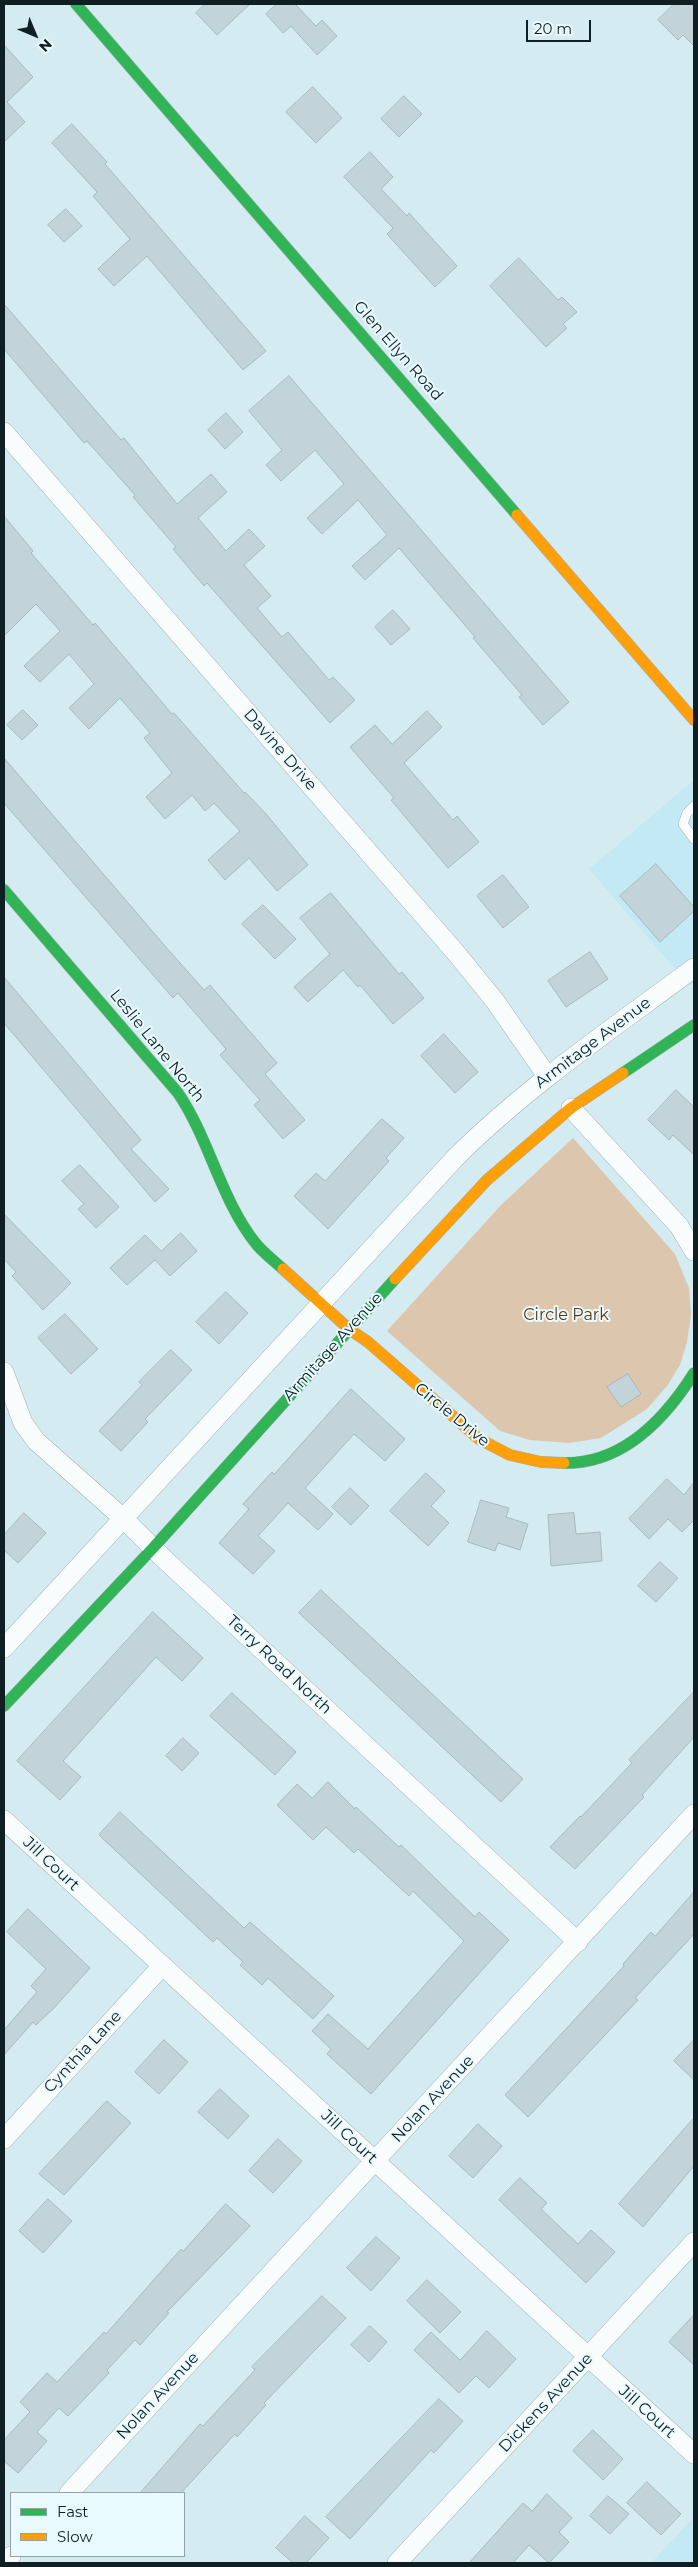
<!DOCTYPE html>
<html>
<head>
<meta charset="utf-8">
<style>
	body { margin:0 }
	#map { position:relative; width:698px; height:2567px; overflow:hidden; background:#d4ebf1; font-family:Montserrat,sans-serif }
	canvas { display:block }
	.frame { position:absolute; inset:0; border:5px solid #0f1f23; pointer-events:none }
	.legend { position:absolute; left:10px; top:2492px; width:175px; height:65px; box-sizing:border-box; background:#e9faff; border:1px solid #92a2a7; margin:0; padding:6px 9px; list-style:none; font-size:15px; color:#0f1f23 }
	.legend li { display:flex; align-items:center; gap:10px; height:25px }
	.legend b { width:25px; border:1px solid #92a2a7 }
	.north { position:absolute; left:10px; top:10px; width:50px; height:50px; -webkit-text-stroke:4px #e9faff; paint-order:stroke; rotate:135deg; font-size:14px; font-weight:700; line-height:20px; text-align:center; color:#0f1f23 }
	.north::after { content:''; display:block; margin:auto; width:18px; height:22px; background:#0f1f23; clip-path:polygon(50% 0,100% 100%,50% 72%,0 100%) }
	.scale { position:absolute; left:526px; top:20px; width:65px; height:22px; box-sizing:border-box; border:2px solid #0f1f23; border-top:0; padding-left:6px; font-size:15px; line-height:18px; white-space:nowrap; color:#0f1f23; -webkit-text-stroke:4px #e9faff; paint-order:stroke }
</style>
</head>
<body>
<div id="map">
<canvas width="698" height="2567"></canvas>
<div class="frame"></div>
<ul class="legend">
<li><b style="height:6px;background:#30b455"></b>Fast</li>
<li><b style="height:6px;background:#ff9f0a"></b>Slow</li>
</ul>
<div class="north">N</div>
<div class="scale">20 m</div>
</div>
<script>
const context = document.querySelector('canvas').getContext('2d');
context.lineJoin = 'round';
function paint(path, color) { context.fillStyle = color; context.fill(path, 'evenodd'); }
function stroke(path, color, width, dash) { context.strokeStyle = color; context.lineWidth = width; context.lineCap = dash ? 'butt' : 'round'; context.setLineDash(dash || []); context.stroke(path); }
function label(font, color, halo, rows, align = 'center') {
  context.font = font + ' Montserrat,sans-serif'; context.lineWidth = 4; context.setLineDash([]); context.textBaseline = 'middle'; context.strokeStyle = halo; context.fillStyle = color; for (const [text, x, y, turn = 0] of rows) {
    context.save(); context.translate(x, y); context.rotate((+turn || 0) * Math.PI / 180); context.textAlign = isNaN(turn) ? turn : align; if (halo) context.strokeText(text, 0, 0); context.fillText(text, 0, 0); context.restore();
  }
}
paint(new Path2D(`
	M 694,780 L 694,983 L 690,986 L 589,869 Z
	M 694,2517 L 694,2563 L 651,2563 Z`), '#c2e9f4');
paint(new Path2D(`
	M 573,1138 L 675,1254 L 689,1288 L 691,1315 L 687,1342 L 680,1365 L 667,1386 L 647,1409 L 601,1438 L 569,1443 L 530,1440 L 500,1431 L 387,1331 L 501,1205 Z`), '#dcc6ae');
const building = new Path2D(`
	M 205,4 L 250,4 L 217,35 L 196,13 Z
	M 277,4 L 295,4 L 316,26 L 322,20 L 337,36 L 317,55 L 291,26 L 283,33 L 266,14 Z
	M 674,4 L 694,4 L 694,46 L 683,35 L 678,40 L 658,20 Z
	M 4,45 L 33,77 L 7,102 L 25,122 L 4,142 Z
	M 313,87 L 342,118 L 316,143 L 286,112 Z
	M 404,96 L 422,114 L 399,137 L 381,119 Z
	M 72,124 L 107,162 L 105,164 L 266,351 L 243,370 L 147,256 L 114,286 L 98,269 L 130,239 L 93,196 L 97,192 L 52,143 Z
	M 370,152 L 393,177 L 381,189 L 407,216 L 409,213 L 457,266 L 435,287 L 387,234 L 393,228 L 344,177 Z
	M 66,209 L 82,226 L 64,242 L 48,225 Z
	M 519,258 L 558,300 L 562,297 L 577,312 L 563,324 L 567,328 L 546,347 L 490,286 Z
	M 4,304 L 121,440 L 124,438 L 177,504 L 211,474 L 227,492 L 198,518 L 226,551 L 249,529 L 265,546 L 244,565 L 271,596 L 257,608 L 282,637 L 288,632 L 329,680 L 333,677 L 355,700 L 330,723 L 207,583 L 204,586 L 173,549 L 176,547 L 133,497 L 135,495 L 87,441 L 84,443 L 4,349 Z
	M 289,376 L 569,702 L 543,725 L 519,697 L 522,695 L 473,638 L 475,637 L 399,548 L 365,580 L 352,566 L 387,535 L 358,500 L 322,534 L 307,518 L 344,484 L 315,450 L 281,481 L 266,465 L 282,450 L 249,411 Z
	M 226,413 L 243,432 L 225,449 L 208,430 Z
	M 4,516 L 33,551 L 31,553 L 93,625 L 95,623 L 172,714 L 174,713 L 244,793 L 245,792 L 267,815 L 308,865 L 277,891 L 249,858 L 225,880 L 208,860 L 240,831 L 214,803 L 205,811 L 192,795 L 165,819 L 146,797 L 172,773 L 144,738 L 150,733 L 120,698 L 89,729 L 69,708 L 94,684 L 69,654 L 40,682 L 24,666 L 60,631 L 36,604 L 4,636 Z
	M 393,610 L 410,629 L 391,645 L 375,627 Z
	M 23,710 L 38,725 L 22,740 L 7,725 Z
	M 427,711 L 442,727 L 404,763 L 453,820 L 457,816 L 479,842 L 448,868 L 391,800 L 394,798 L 350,747 L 375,725 L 392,744 Z
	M 4,758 L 165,946 L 204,990 L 210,985 L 277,1063 L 265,1074 L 305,1120 L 283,1139 L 254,1105 L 260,1100 L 220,1055 L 226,1049 L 178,993 L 173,998 L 4,803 Z
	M 656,864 L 694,907 L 694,911 L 660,942 L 620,896 Z
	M 503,875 L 529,907 L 503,928 L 477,896 Z
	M 331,893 L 399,974 L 402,972 L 424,998 L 393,1024 L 360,985 L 358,987 L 343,970 L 308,1002 L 294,987 L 330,954 L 300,918 Z
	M 263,905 L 296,939 L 275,959 L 242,924 Z
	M 590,952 L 608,979 L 566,1007 L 548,981 Z
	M 4,977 L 141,1140 L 131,1149 L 169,1189 L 155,1202 L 4,1023 Z
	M 444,1034 L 478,1072 L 455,1093 L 421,1056 Z
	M 676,1090 L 694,1107 L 694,1155 L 673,1135 L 669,1140 L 648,1120 Z
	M 382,1119 L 404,1138 L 386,1158 L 389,1161 L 328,1229 L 294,1196 L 316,1173 L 325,1181 Z
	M 80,1165 L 119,1207 L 96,1228 L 78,1209 L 84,1204 L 62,1181 Z
	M 4,1214 L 71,1283 L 43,1310 L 12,1276 L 16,1272 L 4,1259 Z
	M 181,1233 L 197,1251 L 170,1276 L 155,1260 L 127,1285 L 110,1268 L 145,1235 L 161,1251 Z
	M 226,1292 L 248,1313 L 219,1344 L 196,1322 Z
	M 65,1314 L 98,1349 L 71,1374 L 38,1338 Z
	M 171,1350 L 192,1370 L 145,1419 L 148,1422 L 121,1451 L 99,1431 L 142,1385 L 139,1382 Z
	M 628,1374 L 641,1394 L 621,1407 L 607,1387 Z
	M 351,1389 L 405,1439 L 385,1461 L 354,1434 L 305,1488 L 333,1514 L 318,1530 L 288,1503 L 258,1536 L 275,1551 L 253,1574 L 219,1543 L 249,1509 L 243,1504 L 272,1472 L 274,1474 Z
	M 426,1473 L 445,1491 L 431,1506 L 449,1523 L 428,1546 L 390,1511 Z
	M 667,1479 L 684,1495 L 694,1482 L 694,1520 L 682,1532 L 668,1519 L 649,1539 L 629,1519 Z
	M 350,1488 L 369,1506 L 351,1525 L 332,1507 Z
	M 481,1500 L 509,1508 L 506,1517 L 528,1524 L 520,1550 L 498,1543 L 495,1551 L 468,1542 Z
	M 24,1513 L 46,1533 L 18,1563 L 4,1550 L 4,1535 Z
	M 574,1513 L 576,1534 L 600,1532 L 602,1561 L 551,1566 L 548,1515 Z
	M 660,1562 L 678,1578 L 656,1602 L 638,1586 Z
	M 321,1590 L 523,1779 L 501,1802 L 299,1613 Z
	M 153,1612 L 203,1658 L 182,1681 L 156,1657 L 63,1761 L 81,1777 L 60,1800 L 17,1761 Z
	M 694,1692 L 694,1737 L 642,1795 L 644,1797 L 575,1869 L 550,1847 L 580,1816 L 581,1817 L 632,1763 L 629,1760 Z
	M 232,1693 L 296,1752 L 275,1775 L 210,1716 Z
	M 183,1738 L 199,1753 L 182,1771 L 166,1756 Z
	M 328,1782 L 355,1809 L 356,1807 L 399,1847 L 401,1845 L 475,1917 L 479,1912 L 509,1940 L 371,2094 L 327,2054 L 331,2049 L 312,2031 L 328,2014 L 368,2049 L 464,1941 L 413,1891 L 409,1896 L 358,1849 L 354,1853 L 326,1827 L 313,1840 L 277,1805 L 297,1784 L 312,1798 Z
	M 120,1812 L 244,1928 L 250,1922 L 334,1996 L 313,2019 L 268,1978 L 262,1985 L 240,1965 L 243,1962 L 217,1938 L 213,1942 L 99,1835 Z
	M 694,1892 L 694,1934 L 635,1998 L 638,2000 L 528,2117 L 505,2095 L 624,1966 L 623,1964 L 651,1932 L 655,1936 Z
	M 28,1909 L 90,1968 L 54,2008 L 36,2025 L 33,2022 L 4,2055 L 4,2030 L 37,1992 L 31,1986 L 46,1969 L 7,1932 Z
	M 164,2040 L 188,2062 L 159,2094 L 135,2072 Z
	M 694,2040 L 694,2080 L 674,2061 Z
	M 220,2089 L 249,2116 L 228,2139 L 198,2112 Z
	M 107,2101 L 131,2123 L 64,2195 L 39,2174 Z
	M 694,2118 L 694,2166 L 643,2227 L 619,2204 Z
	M 478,2124 L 502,2146 L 473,2178 L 449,2156 Z
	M 278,2139 L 302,2161 L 273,2193 L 249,2171 Z
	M 520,2178 L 547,2203 L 541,2209 L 578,2244 L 591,2230 L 615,2252 L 586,2283 L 499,2200 Z
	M 48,2199 L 72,2221 L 43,2253 L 19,2231 Z
	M 226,2204 L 250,2226 L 167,2312 L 169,2313 L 140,2345 L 135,2340 L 107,2370 L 109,2373 L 68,2416 L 59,2408 L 37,2432 L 47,2441 L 18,2473 L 4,2461 L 4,2440 L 30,2412 L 20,2402 L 47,2373 L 57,2382 L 104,2332 L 106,2334 L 181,2249 L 183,2251 Z
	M 376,2237 L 400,2258 L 371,2291 L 347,2268 Z
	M 427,2280 L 461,2312 L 440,2333 L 407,2301 Z
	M 322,2296 L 346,2318 L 264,2403 L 266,2405 L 237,2437 L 235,2434 L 181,2493 L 140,2493 L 200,2424 L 203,2426 L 255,2370 L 252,2367 Z
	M 694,2315 L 694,2365 L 669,2342 Z
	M 370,2326 L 387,2342 L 369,2362 L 351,2345 Z
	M 487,2331 L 516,2359 L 489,2388 L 476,2376 L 459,2393 L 414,2350 L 431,2332 L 460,2360 Z
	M 439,2399 L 463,2421 L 434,2453 L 431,2450 L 350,2539 L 326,2517 Z
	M 593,2430 L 623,2459 L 603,2480 L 573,2451 Z
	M 647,2482 L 681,2514 L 661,2535 L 627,2503 Z
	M 547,2494 L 572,2518 L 559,2532 L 569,2542 L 549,2563 L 529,2545 L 513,2563 L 469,2563 L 523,2503 L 532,2511 Z
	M 608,2496 L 629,2514 L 610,2534 L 590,2516 Z
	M 305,2516 L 329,2538 L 306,2563 L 293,2563 L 276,2548 Z`);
paint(building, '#c2d4d9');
stroke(building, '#a7babe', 1);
const lane = new Path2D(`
	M 694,806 L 687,813 L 683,824 L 694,839`);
const street = new Path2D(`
	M 4,432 L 456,953 L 495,1001 L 547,1076
	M 571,1108 L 679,1226 L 694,1251
	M 4,1372 L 23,1423 L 36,1441 L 124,1519 L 163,1558 L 578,1942
	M 4,1648 L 457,1156 C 529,1085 613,1028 694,968
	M 4,1820 L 694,2454
	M 4,2139 L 162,1966
	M 69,2493 L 694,1814
	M 4,2563 L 11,2556
	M 397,2563 L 694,2242`);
const fast = new Path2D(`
	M 76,4 L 517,515
	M 4,890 L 178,1093 C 210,1140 221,1201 257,1245 C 265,1254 274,1261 283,1269
	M 623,1073 L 694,1025
	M 564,1463 C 623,1464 665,1419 694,1373
	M 4,1706 L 153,1548 L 395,1279`);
const slow = new Path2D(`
	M 517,515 L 694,720
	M 283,1269 L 349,1329 L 368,1342 L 479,1439 L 510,1455 L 541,1462 L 564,1463
	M 395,1279 L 487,1180 L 571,1108 L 623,1073`);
stroke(lane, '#9eb0b4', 10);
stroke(street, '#9eb0b4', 20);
stroke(fast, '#9eb0b4', 12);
stroke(slow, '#9eb0b4', 12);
stroke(lane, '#f9fcfd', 9);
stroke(street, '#f9fcfd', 19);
stroke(fast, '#30b455', 11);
stroke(slow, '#ff9f0a', 11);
label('16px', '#0f1f23', '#e9faff', [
	["Glen Ellyn Road",398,351,49],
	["Davine Drive",280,750,49],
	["Armitage Avenue",593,1043,-37],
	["Leslie Lane North",157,1046,51],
	["Armitage Avenue",333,1347,-48],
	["Circle Drive",452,1415,39],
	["Terry Road North",279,1665,43],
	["Jill Court",51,1864,43],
	["Cynthia Lane",83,2052,-47],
	["Nolan Avenue",433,2099,-47],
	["Jill Court",349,2137,43],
	["Nolan Avenue",158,2396,-47],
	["Dickens Avenue",546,2403,-47],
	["Jill Court",647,2412,42]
]);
label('16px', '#61380e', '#e9faff', [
	["Circle Park",566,1315]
]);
</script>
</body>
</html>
